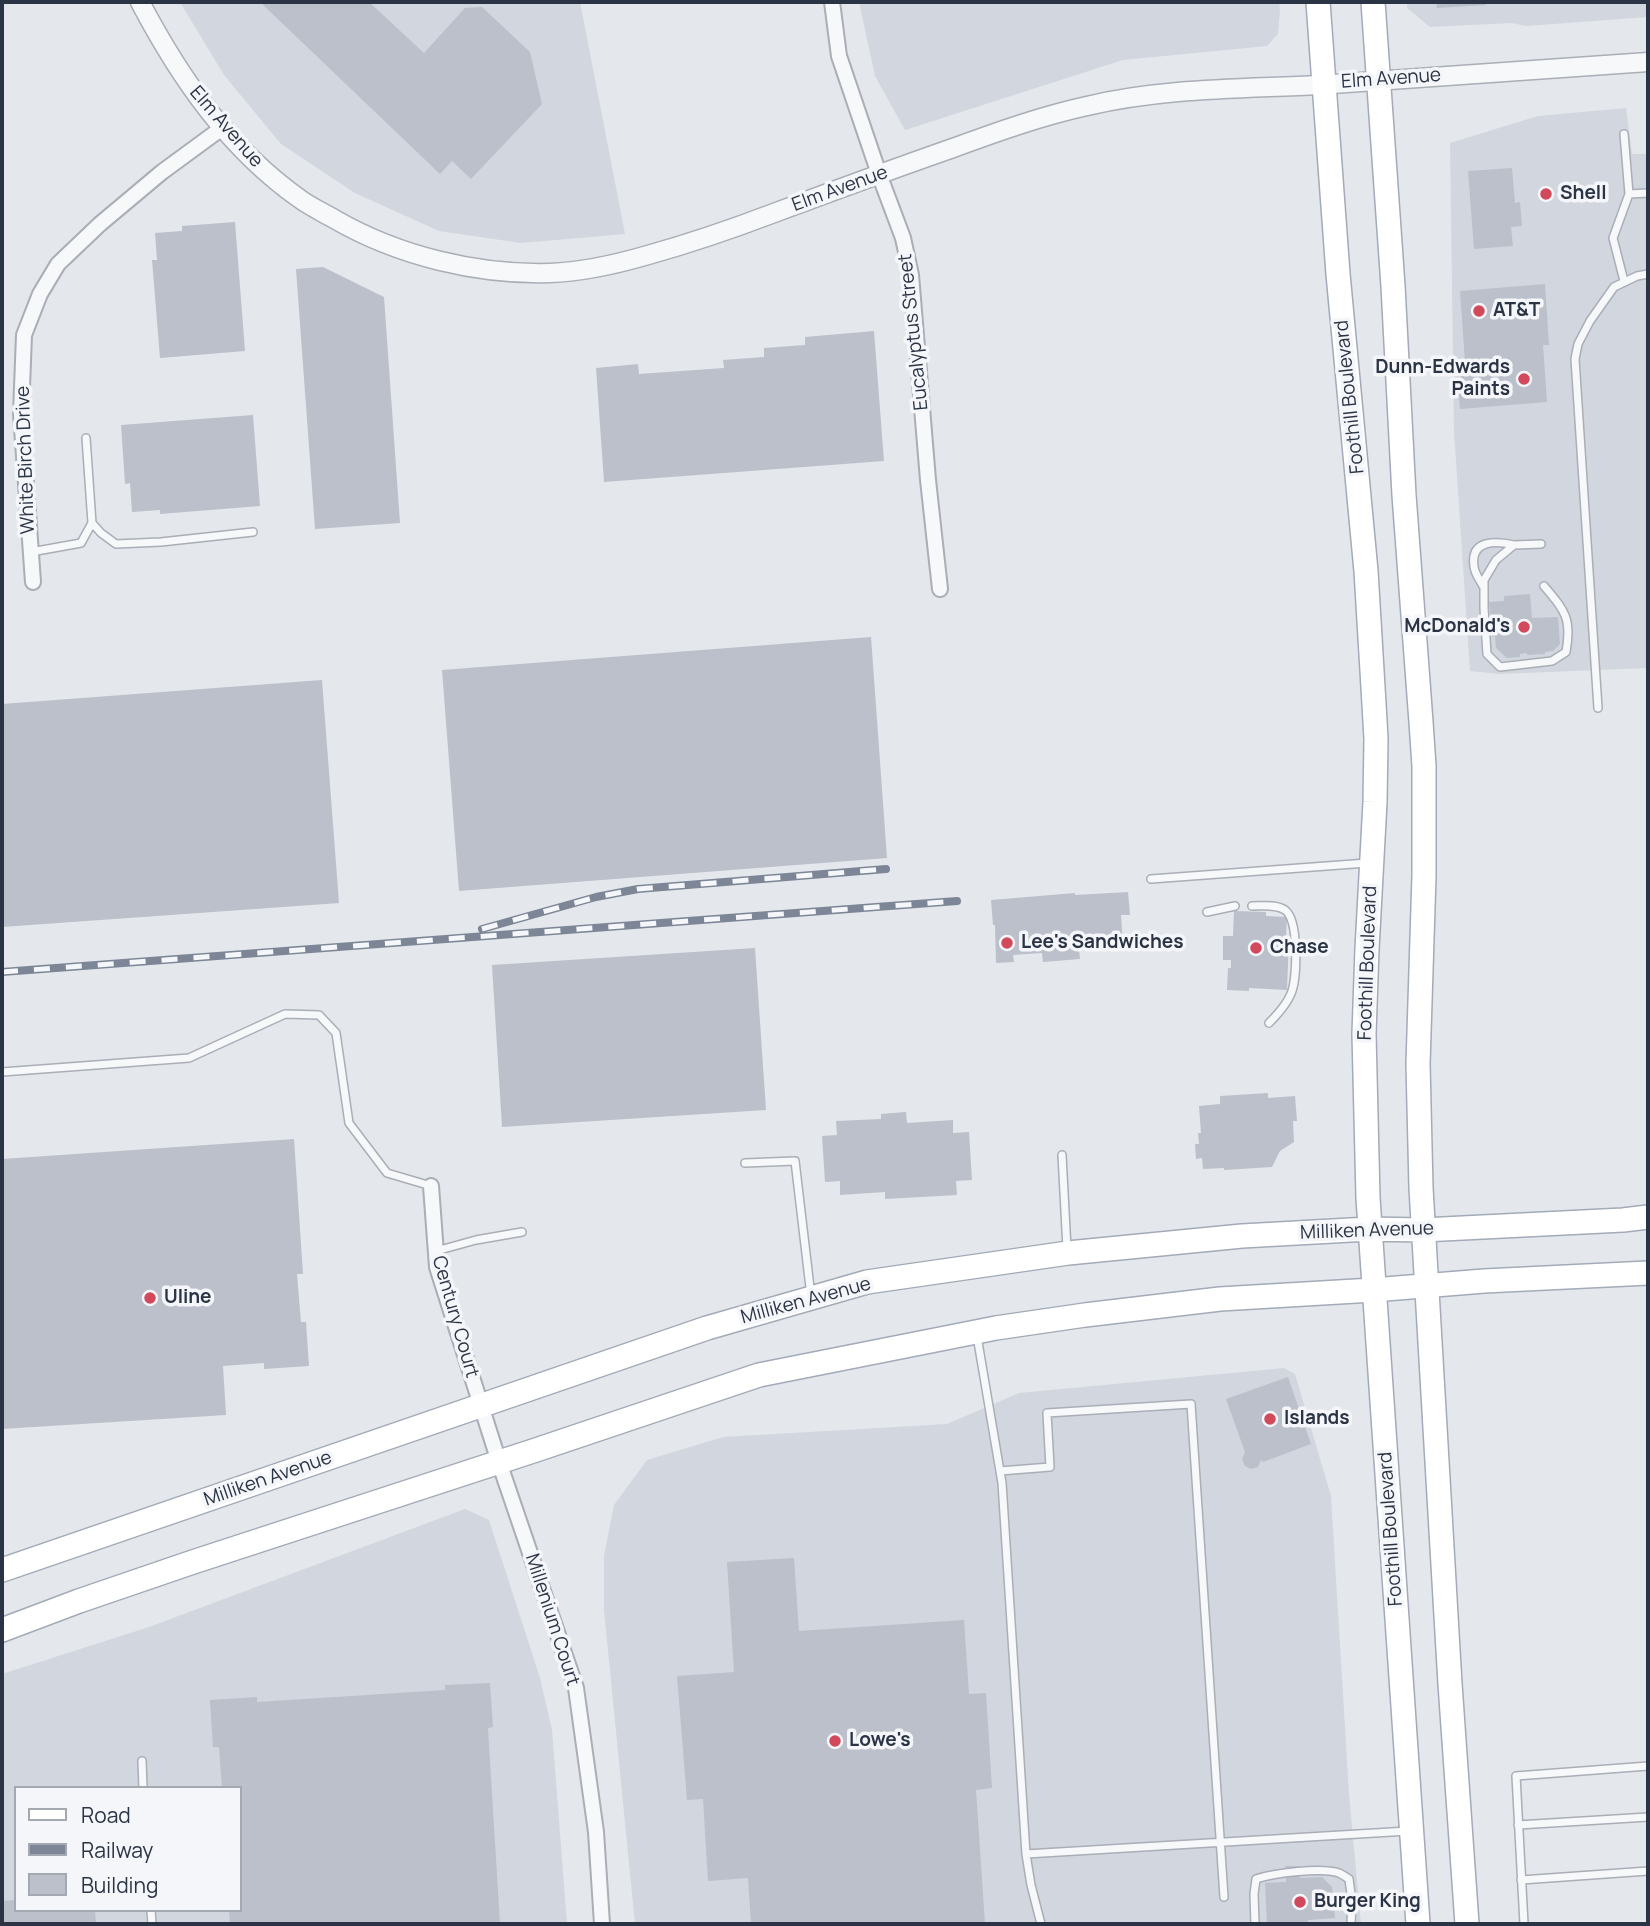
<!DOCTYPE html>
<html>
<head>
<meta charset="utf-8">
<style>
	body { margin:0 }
	#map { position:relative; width:1650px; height:1926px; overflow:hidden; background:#e4e7ec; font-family:Manrope,sans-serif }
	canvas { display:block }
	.frame { position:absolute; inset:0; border:4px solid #2b3445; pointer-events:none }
	.legend { position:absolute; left:14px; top:1786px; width:228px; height:126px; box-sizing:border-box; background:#f4f6f9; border:2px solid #a4a8b1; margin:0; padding:9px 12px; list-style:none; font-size:21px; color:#2b3445 }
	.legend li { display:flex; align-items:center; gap:14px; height:35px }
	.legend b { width:35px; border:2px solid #a4a8b1 }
</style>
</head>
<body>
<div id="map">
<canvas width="1650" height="1926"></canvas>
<div class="frame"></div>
<ul class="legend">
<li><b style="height:9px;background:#fff"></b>Road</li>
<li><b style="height:9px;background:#7d8696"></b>Railway</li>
<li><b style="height:19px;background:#bbc0ca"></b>Building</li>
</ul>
</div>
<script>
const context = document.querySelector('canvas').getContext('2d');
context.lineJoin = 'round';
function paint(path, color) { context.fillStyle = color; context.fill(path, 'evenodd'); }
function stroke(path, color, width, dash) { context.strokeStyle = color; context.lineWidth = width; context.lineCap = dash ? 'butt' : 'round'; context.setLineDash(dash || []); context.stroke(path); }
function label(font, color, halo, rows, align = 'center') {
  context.font = font + ' Manrope,sans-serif'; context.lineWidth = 7; context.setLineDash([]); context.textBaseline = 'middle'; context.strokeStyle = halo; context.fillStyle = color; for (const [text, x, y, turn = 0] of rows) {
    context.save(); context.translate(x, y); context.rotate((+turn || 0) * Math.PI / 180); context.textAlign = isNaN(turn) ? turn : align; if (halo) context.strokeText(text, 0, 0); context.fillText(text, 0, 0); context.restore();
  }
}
paint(new Path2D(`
	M 180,2 L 580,2 L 625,234 L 521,243 L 439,231 L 355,193 L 281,144 L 224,75 Z
	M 859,2 L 1279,2 L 1280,10 L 1278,34 L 1267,46 L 1123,60 L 905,130 L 875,76 Z
	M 1407,2 L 1648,2 L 1648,17 L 1526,26 L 1512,23 L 1430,27 L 1407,8 Z
	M 1626,108 L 1632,154 L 1648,154 L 1648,668 L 1500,674 L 1470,671 L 1454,431 L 1450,143 L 1538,116 Z
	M 1284,1368 L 1295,1374 L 1331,1496 L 1349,1794 L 1361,1924 L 635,1924 L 604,1610 L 604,1556 L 614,1505 L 647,1460 L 723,1437 L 947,1424 L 1019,1393 Z
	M 465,1509 L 489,1520 L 540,1678 L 552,1730 L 567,1924 L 2,1924 L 2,1674 L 149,1627 ZM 16,1788 L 240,1788 L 240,1910 L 16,1910 Z`), '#d2d6de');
paint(new Path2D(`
	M 260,2 L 369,2 L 424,53 L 465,8 L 482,7 L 530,52 L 542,104 L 471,179 L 452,161 L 440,174 Z
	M 1436,2 L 1486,2 L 1486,5 L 1437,8 Z
	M 1512,168 L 1515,203 L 1520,202 L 1522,226 L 1511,227 L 1513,246 L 1474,249 L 1468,171 Z
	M 235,222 L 245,351 L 160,358 L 152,260 L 157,260 L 155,233 L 182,231 L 182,226 Z
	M 323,267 L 384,297 L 400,523 L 315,529 L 296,269 Z
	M 1545,284 L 1549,345 L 1543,345 L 1547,402 L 1460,409 L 1456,363 L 1465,362 L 1460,291 Z
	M 874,331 L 884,461 L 604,482 L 596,368 L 638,364 L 639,374 L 724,368 L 723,360 L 764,357 L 764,348 L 805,345 L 805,337 Z
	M 253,415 L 260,506 L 160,514 L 160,510 L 132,512 L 130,483 L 125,484 L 121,425 Z
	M 1530,594 L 1532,618 L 1558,617 L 1560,644 L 1553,651 L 1545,652 L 1545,654 L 1527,655 L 1527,653 L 1520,654 L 1520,657 L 1507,658 L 1496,648 L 1495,636 L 1492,637 L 1491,625 L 1494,625 L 1494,620 L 1491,620 L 1489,602 L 1504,601 L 1504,596 Z
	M 871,637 L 887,858 L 459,891 L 442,670 Z
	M 322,680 L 339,903 L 2,927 L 2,704 Z
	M 1128,892 L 1130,915 L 1121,915 L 1123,946 L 1079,949 L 1080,959 L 1043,962 L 1042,953 L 1013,955 L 1014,962 L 996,963 L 995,925 L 993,925 L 991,900 L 1075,893 L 1075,895 Z
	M 1234,911 L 1266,912 L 1266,916 L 1287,917 L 1286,937 L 1289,937 L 1287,990 L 1249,988 L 1249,991 L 1227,990 L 1228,968 L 1231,968 L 1231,960 L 1223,960 L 1223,936 L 1233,936 Z
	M 755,948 L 766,1110 L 502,1127 L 492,965 Z
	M 1268,1093 L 1268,1098 L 1295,1096 L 1297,1121 L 1293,1121 L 1294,1142 L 1280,1151 L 1272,1167 L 1224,1170 L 1224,1168 L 1203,1169 L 1202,1158 L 1196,1159 L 1195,1144 L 1199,1144 L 1198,1133 L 1201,1133 L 1199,1106 L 1220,1104 L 1220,1096 Z
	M 906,1112 L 907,1123 L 953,1120 L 953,1133 L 969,1132 L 972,1180 L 956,1181 L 957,1195 L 885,1199 L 885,1192 L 840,1195 L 840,1181 L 825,1182 L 822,1136 L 837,1135 L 836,1121 L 881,1119 L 881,1114 Z
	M 294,1139 L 303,1274 L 297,1274 L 301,1322 L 306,1322 L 309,1366 L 264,1369 L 264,1363 L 223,1366 L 226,1415 L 2,1429 L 2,1159 Z
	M 1288,1377 L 1311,1444 L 1263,1462 L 1261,1460 L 1258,1467 L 1251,1469 L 1245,1466 L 1242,1459 L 1245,1452 L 1226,1399 Z
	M 794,1558 L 799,1631 L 964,1620 L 969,1694 L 986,1693 L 992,1788 L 976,1790 L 985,1924 L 751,1924 L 748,1878 L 708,1881 L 703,1799 L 687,1800 L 677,1676 L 734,1672 L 727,1562 Z
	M 490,1683 L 493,1727 L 488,1728 L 500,1924 L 230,1924 L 229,1910 L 240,1910 L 240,1788 L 222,1788 L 219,1747 L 213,1747 L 210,1700 L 257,1697 L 257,1702 L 445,1690 L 445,1685 Z
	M 1285,1866 L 1299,1866 L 1300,1878 L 1322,1877 L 1332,1887 L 1335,1918 L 1308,1920 L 1308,1924 L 1267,1924 L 1265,1883 L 1286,1882 Z
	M 16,1900 L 16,1910 L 95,1910 L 96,1924 L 2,1924 L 2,1901 Z`), '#bbc0ca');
const service = new Path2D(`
	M 1624,134 L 1629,194 L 1648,193
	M 1624,281 L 1613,238 L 1629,194
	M 92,523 L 101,533 L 116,544 L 161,542 L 253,532
	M 1541,544 L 1514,545 L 1496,560 L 1484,580 L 1484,608 L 1487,654 L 1500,667 L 1552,661 L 1566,652 C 1572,618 1565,611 1544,586
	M 31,552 L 81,543 L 92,523 L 86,438
	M 1483,586 C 1480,580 1474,573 1474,566 C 1470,539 1497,541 1514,545
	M 1598,708 L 1575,359 L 1578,344 L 1590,321 L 1614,287 L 1637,276 L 1648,274
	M 1151,879 L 1367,863
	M 1252,906 C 1262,906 1276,904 1285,910 C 1299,920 1297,976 1292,991 C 1288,1003 1278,1014 1269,1023
	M 1207,912 L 1235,906
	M 2,1072 L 189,1058 L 285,1014 L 319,1015 L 336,1033 L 349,1123 L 387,1173 L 431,1186
	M 1062,1155 L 1067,1249
	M 745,1163 L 795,1161 L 811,1296
	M 436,1251 L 476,1240 L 522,1232
	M 977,1336 L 1002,1483 L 1026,1854 L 1031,1885 L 1041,1924
	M 1000,1471 L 1050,1467 L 1047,1413 L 1191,1404 L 1224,1897
	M 142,1761 L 143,1788
	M 1518,1825 L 1648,1817
	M 1026,1854 L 1408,1831
	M 1521,1880 L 1648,1871
	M 151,1910 L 152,1924
	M 1255,1924 L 1254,1894 L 1256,1879 C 1274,1873 1322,1867 1339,1873 C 1343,1875 1346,1877 1349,1879 L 1352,1902 L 1351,1924
	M 1524,1924 L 1516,1776 L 1648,1766`);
const minor = new Path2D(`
	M 832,2 L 839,56 L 879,174 L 903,238 L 911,275 L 928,480 L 940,589
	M 33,582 L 21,414 L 24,335 L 40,294 L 58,264 L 100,224 L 162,172 L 222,128
	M 431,1186 L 437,1267 L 499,1462 L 576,1688 L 596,1832 L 602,1924`);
const tertiary = new Path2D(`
	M 140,2 C 180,78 229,149 300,199 C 311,207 324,213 336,220 C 399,256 477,275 550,273 C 583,272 617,264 648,255 C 691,243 732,229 774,213 C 833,191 893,169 953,148 C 997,132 1041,116 1087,106 C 1163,88 1240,89 1318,85 C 1428,78 1538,69 1648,62`);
const primary = new Path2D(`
	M 1318,2 L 1338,274 L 1366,571 L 1374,704 L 1376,739 L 1375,802 L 1367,949 L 1364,1034 L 1368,1198 L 1418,1924
	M 1373,2 L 1393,286 L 1404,495 L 1421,722 L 1424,766 L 1424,876 L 1418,1064 L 1421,1188 L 1450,1684 L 1467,1924
	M 2,1570 L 707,1328 L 867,1282 L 1068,1253 L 1242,1236 L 1369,1229 L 1423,1230 L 1623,1220 L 1648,1217
	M 2,1630 L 79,1601 L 193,1562 L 533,1451 L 759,1375 L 996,1328 L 1085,1315 L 1220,1299 L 1373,1290 L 1484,1281 L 1648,1273`);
stroke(service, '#a9aeb7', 10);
stroke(minor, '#a9aeb7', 18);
stroke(tertiary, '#a9aeb7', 21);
stroke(primary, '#a3abb8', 26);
stroke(service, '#f7f8fa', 7);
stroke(minor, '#f7f8fa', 14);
stroke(tertiary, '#f7f8fa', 18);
stroke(primary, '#fff', 23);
const rail = new Path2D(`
	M 482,929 L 596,897 L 638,889 L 886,869
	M 2,972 L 957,901`);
stroke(rail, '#7d8696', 8);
stroke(rail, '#f4f6f9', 5, [16]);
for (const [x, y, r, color] of [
	[1546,194,7,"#d1495b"],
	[1479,311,7,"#d1495b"],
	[1524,379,7,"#d1495b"],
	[1524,627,7,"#d1495b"],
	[1007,943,7,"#d1495b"],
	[1256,948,7,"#d1495b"],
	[150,1298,7,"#d1495b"],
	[1270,1419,7,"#d1495b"],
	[835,1741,7,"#d1495b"],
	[1300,1902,7,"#d1495b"]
]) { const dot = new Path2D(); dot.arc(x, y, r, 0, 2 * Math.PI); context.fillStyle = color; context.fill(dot); stroke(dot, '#f4f6f9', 2.5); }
label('19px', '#2b3445', '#f4f6f9', [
	["Elm Avenue",1391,79,-4],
	["Elm Avenue",226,127,49],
	["Elm Avenue",840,189,-20],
	["Eucalyptus Street",914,332,-96],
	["Foothill Boulevard",1350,397,-96],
	["White Birch Drive",26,460,-92],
	["Foothill Boulevard",1368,963,-88],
	["Milliken Avenue",1367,1231,-2],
	["Milliken Avenue",806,1301,-15],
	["Century Court",455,1317,74],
	["Milliken Avenue",268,1479,-19],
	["Foothill Boulevard",1391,1529,-94],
	["Millenium Court",552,1620,72]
]);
label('bold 19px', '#2b3445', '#f4f6f9', [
	["Shell",1560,194],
	["AT&T",1493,311],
	["Dunn-Edwards",1510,368,"right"],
	["Paints",1510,390,"right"],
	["McDonald's",1510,627,"right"],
	["Lee's Sandwiches",1021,943],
	["Chase",1270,948],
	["Uline",164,1298],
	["Islands",1284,1419],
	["Lowe's",849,1741],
	["Burger King",1314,1902]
], 'left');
</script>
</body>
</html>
